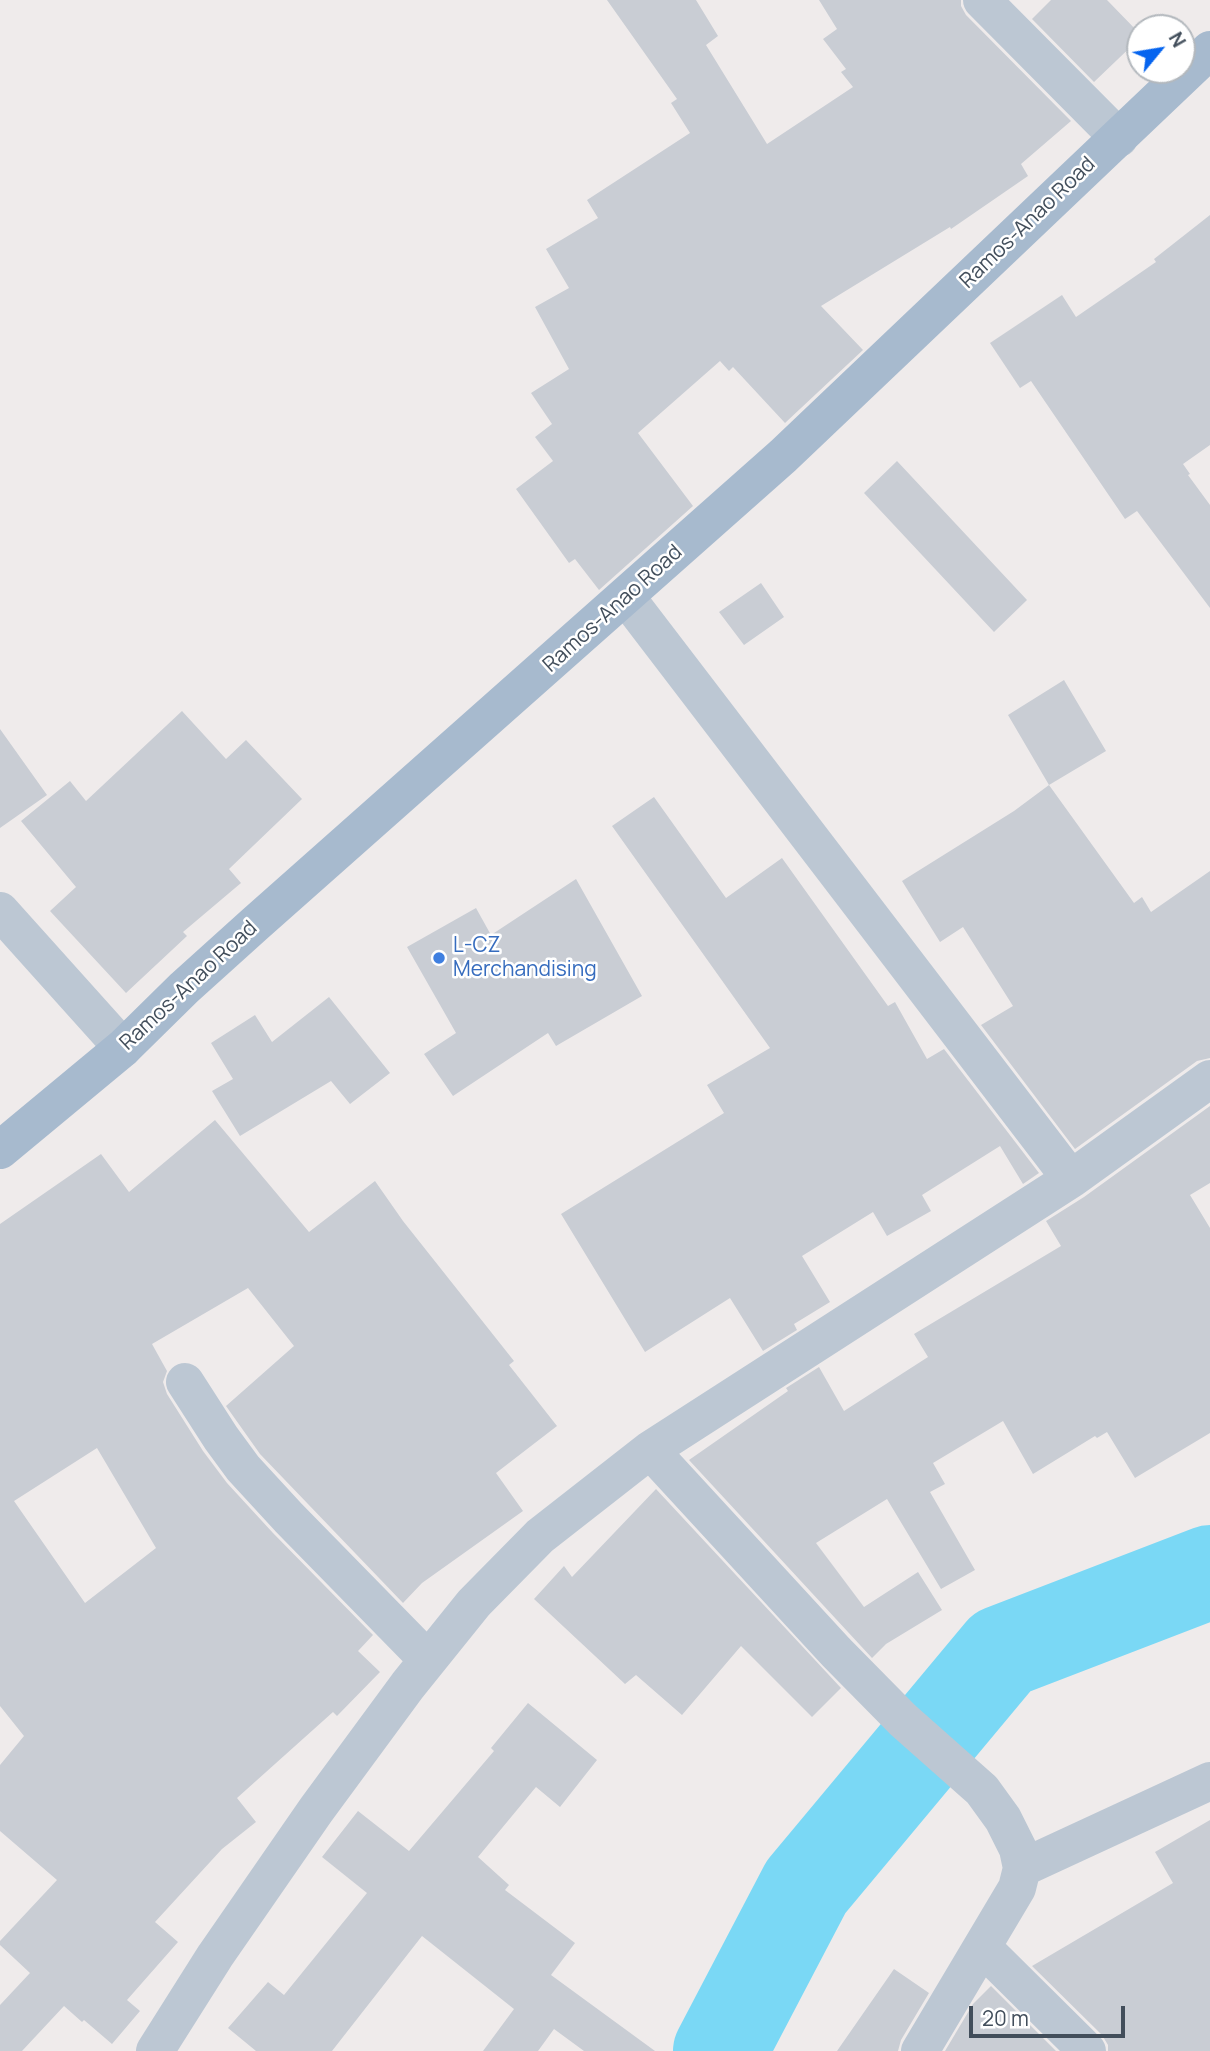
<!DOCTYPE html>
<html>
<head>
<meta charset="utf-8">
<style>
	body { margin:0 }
	#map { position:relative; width:1210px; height:2051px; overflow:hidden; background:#efebeb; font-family:Manrope,sans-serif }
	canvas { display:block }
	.north { position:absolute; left:1126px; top:14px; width:70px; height:70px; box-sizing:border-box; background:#fff; border:2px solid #b3b8bd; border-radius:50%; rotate:60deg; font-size:19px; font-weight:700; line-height:28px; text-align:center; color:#424e5b }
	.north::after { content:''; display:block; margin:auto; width:24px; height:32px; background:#0564ef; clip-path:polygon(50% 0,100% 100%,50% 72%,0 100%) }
	.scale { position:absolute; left:969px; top:2006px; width:156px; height:32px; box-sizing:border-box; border:4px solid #424e5b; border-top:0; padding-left:9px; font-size:21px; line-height:24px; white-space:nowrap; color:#424e5b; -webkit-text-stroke:5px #fff; paint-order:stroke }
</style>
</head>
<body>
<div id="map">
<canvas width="1210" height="2051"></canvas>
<div class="north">N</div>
<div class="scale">20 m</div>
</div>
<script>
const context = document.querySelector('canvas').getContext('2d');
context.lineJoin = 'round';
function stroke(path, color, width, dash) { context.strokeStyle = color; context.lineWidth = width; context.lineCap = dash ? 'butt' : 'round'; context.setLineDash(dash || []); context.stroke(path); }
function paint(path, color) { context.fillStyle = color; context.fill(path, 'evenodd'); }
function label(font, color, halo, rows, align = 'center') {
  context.font = font + ' Manrope,sans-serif'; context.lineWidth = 5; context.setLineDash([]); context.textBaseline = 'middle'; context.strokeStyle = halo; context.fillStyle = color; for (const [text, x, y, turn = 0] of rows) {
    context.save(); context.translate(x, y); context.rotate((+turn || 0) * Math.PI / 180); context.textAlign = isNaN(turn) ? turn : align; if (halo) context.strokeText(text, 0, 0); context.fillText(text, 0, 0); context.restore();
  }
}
stroke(new Path2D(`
	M 720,2051 L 806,1887 L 1002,1652 L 1210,1572`), '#7ad8f5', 94);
paint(new Path2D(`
	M 607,0 L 696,0 L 718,36 L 706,45 L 767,144 L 853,87 L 841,72 L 846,69 L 823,39 L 837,29 L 819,0 L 961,0 L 961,6 L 966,15 L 1071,121 L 1021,164 L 1028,176 L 951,229 L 950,227 L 821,306 L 863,350 L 785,423 L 733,367 L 729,371 L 720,361 L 638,433 L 693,506 L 599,590 L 575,559 L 569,563 L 516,489 L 553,461 L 535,437 L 552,424 L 531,393 L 569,369 L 535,307 L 569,288 L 546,249 L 598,218 L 587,200 L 690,133 L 671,103 L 677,99 Z
	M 1051,0 L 1107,0 L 1140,34 L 1140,38 L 1094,82 L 1032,19 Z
	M 1210,215 L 1210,445 L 1183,464 L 1190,474 L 1188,475 L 1210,505 L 1210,608 L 1137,511 L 1125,519 L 1031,381 L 1020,388 L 990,343 L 1062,295 L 1076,317 L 1156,262 L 1154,259 Z
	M 897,461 L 1027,600 L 994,632 L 864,493 Z
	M 761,583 L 784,617 L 744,645 L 719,612 Z
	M 1064,680 L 1106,751 L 1049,785 L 1008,715 Z
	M 182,711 L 226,759 L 246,740 L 302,799 L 229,869 L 241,883 L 183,932 L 187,936 L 126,993 L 50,911 L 76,887 L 21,821 L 70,781 L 86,801 Z
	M 0,729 L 47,795 L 0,828 Z
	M 1049,785 L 1134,903 L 1142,897 L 1151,912 L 1210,871 L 1210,1058 L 1197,1061 L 1075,1149 L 981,1025 L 1013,1006 L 963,927 L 940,942 L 902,881 L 1014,811 Z
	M 654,797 L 726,898 L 782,858 L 888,1006 L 895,1002 L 927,1059 L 944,1049 L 1039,1173 L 1023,1184 L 1000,1146 L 922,1195 L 931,1211 L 887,1236 L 873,1212 L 802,1256 L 830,1302 L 794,1324 L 797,1330 L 763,1351 L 730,1298 L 645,1352 L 561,1214 L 724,1113 L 707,1085 L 770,1048 L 612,826 Z
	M 576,879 L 642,996 L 556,1046 L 548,1033 L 453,1096 L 424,1054 L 456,1033 L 407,947 L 476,908 L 491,935 Z
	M 329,997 L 390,1073 L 350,1104 L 331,1081 L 240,1136 L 212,1091 L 233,1079 L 211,1043 L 255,1015 L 272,1042 Z
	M 1210,1106 L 1210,1183 L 1190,1195 L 1210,1228 L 1210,1433 L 1135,1478 L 1107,1432 L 1097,1438 L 1095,1436 L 1033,1474 L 1003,1421 L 933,1463 L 945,1484 L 930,1492 L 975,1570 L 941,1589 L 887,1499 L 816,1543 L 864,1607 L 918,1572 L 942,1610 L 886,1644 L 872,1658 L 689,1460 L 788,1391 L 786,1388 L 819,1367 L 844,1411 L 928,1357 L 914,1334 L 1061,1246 L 1046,1221 L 1084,1197 Z
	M 215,1120 L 309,1232 L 375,1181 L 403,1221 L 514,1361 L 509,1365 L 557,1426 L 496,1473 L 523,1511 L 422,1583 L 403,1603 L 260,1454 L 226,1406 L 294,1346 L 248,1288 L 152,1344 L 167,1371 L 163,1382 L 167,1394 L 203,1451 L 227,1483 L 273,1533 L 373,1635 L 358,1651 L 380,1672 L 337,1716 L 333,1712 L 237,1798 L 256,1822 L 222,1849 L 155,1922 L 178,1942 L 127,2000 L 140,2011 L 112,2044 L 84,2020 L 82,2022 L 64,2006 L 22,2051 L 0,2051 L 0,2005 L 30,1973 L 0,1945 L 0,1941 L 57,1880 L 0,1831 L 0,1765 L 24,1736 L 0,1706 L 0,1224 L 101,1154 L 129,1192 ZM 97,1448 L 156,1548 L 85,1603 L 14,1501 Z
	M 656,1489 L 841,1688 L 812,1717 L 741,1646 L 682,1715 L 636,1675 L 625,1684 L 534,1599 L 564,1566 L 572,1577 Z
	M 528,1703 L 597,1760 L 560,1807 L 536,1787 L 478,1857 L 509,1885 L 505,1890 L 575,1943 L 551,1975 L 655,2051 L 584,2051 L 554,2029 L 538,2051 L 483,2051 L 514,2009 L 422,1936 L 332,2051 L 256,2051 L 228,2028 L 268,1982 L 284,1995 L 367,1893 L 322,1857 L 358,1811 L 409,1851 L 494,1751 L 491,1748 Z
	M 1210,1820 L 1210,2051 L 1108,2051 L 1108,2045 L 1102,2035 L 1032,1966 L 1173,1883 L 1155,1852 Z
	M 894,1969 L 929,1993 L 901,2040 L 898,2051 L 837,2051 Z
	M 991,1986 L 1056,2051 L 945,2051 L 973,2004 Z`), '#c9cdd4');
stroke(new Path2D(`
	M 982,0 L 1119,138
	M 626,597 L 1071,1179 L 1210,1079
	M 0,911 L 123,1048
	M 185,1382 L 221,1438 L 243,1468 L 289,1518 L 428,1660
	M 650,1450 L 836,1652 L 903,1720 L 982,1790 L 1003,1819 L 1018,1849 L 1022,1868 L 1017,1888 L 920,2051
	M 1022,1868 L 1210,1781
	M 982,1947 L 1087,2051
	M 155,2051 L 215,1956 L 316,1810 L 408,1685 L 474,1603 L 540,1536 L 650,1450 L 1071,1179`), '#bcc7d3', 38);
stroke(new Path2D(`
	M 0,1150 L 123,1048 L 184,988 L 255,924 L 783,456 L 1210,50`), '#a7bace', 38);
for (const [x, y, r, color] of [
	[439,958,7,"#3f7fe0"]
]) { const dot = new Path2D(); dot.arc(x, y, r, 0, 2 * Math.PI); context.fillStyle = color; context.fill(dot); stroke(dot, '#fff', 2.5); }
label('21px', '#424e5b', '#fff', [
	["Ramos-Anao Road",1028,223,-44],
	["Ramos-Anao Road",613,609,-42],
	["Ramos-Anao Road",189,986,-43]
]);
label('21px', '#366cbe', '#fff', [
	["L-CZ",453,946],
	["Merchandising",453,970]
], 'left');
</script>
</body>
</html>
